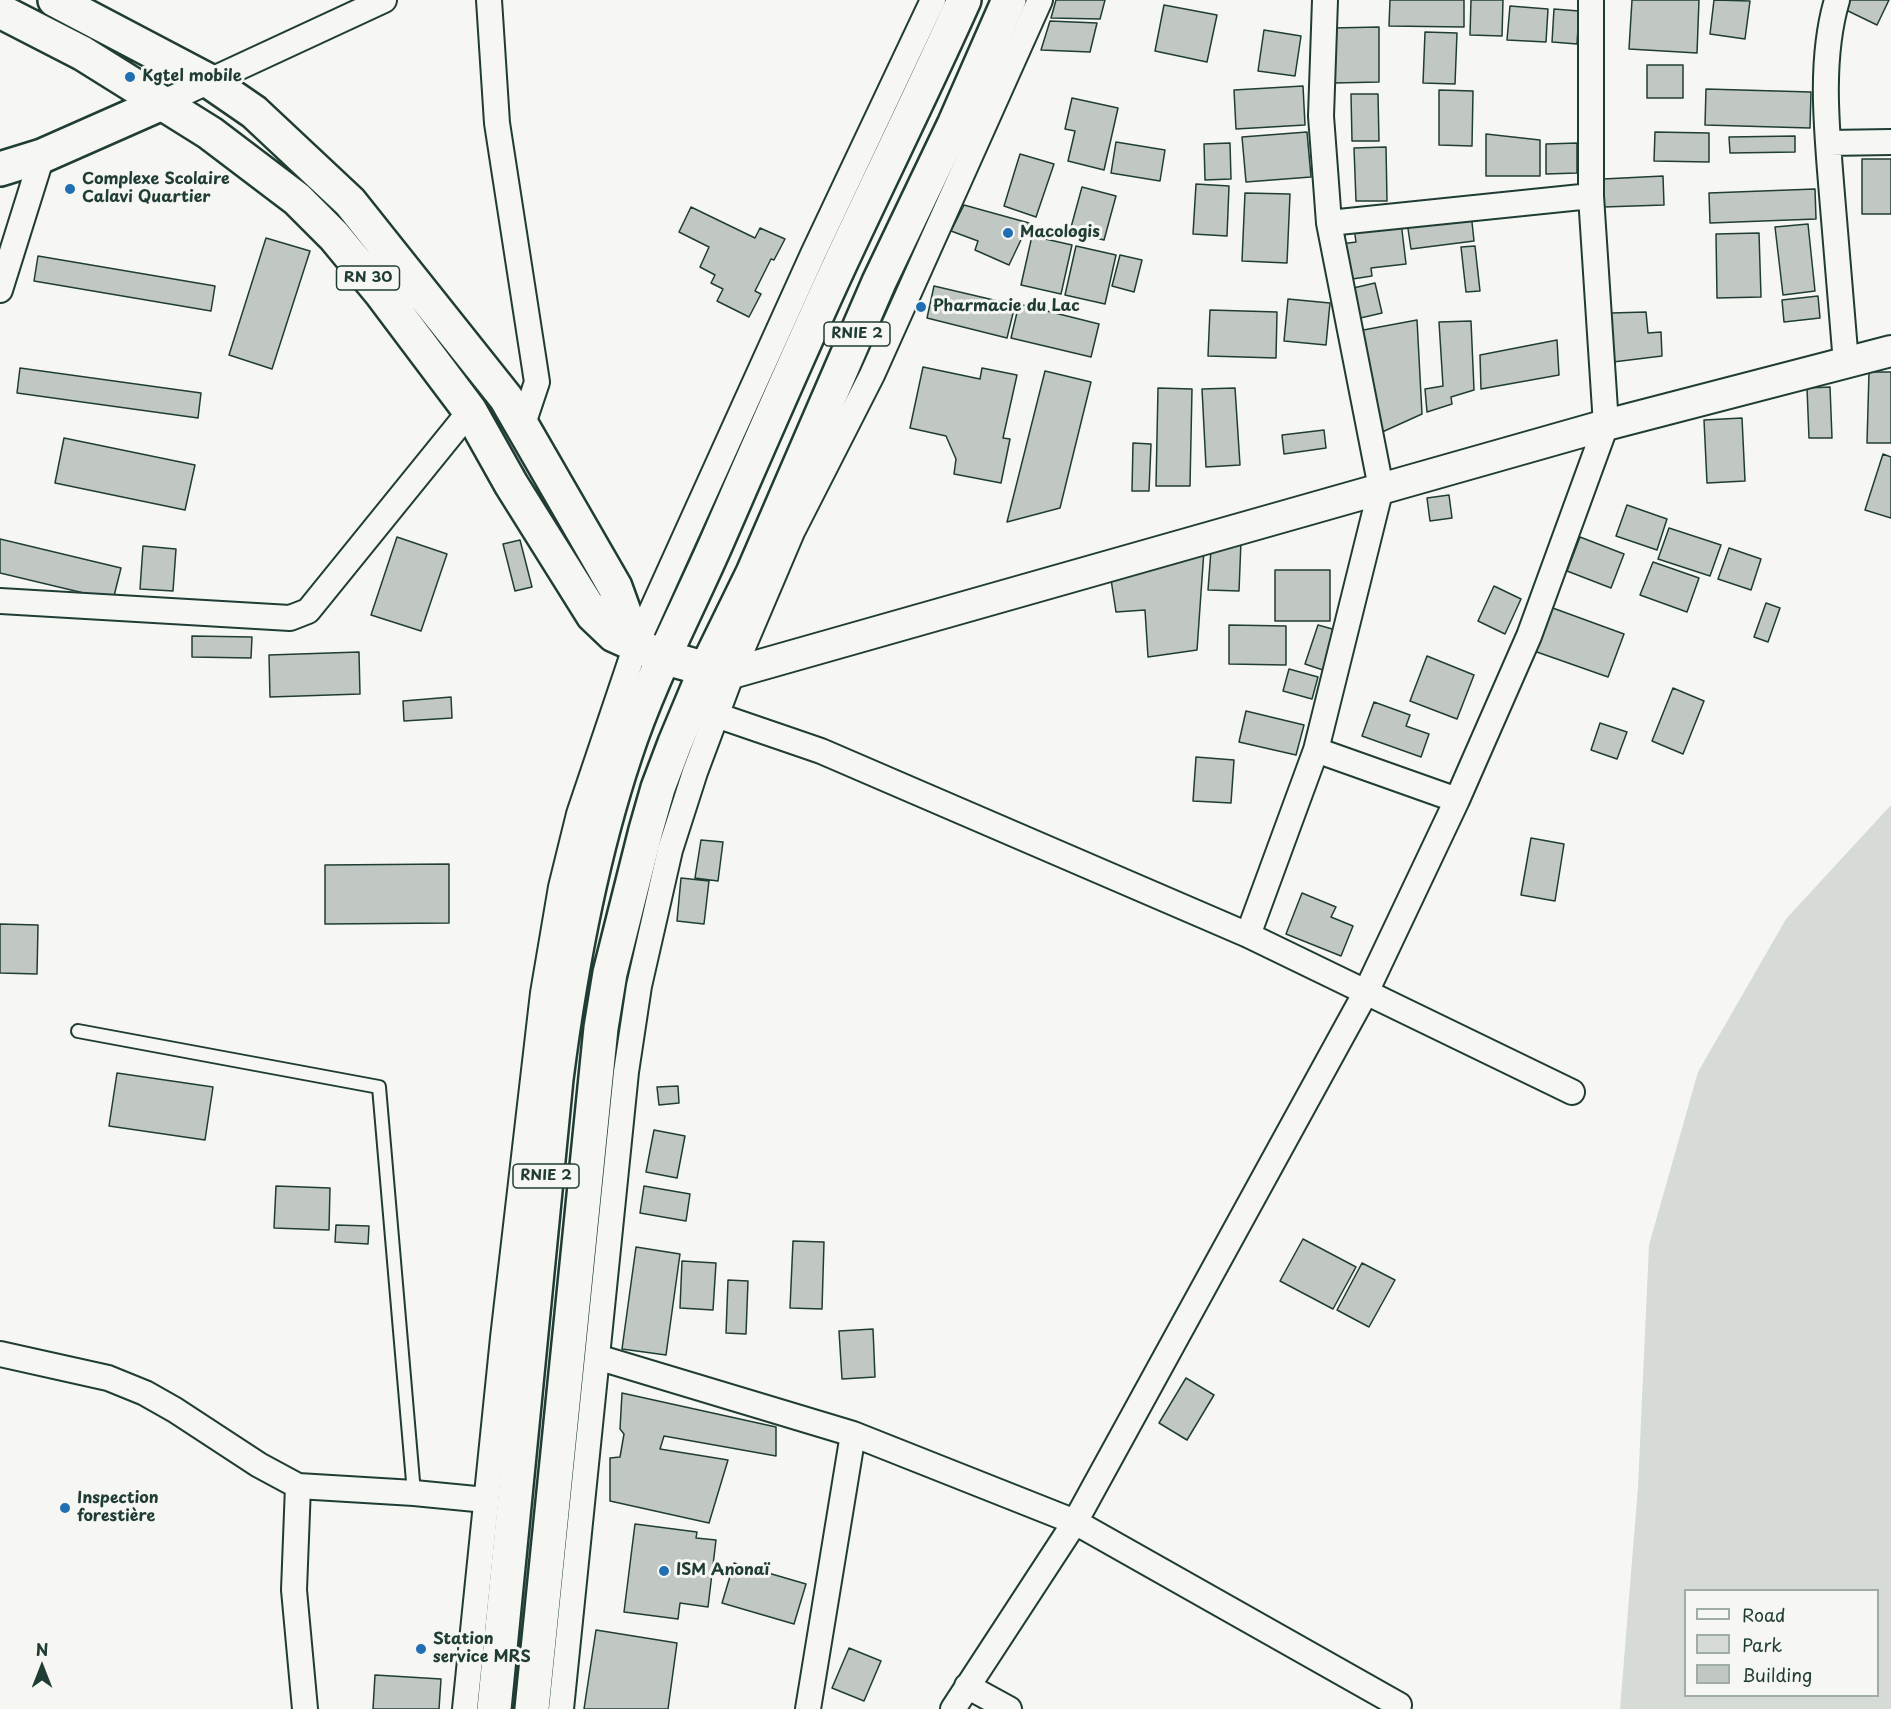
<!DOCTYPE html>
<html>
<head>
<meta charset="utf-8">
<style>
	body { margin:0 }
	#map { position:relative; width:1891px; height:1709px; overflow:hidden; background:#f6f6f2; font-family:"Playpen Sans",sans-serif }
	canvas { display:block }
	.legend { position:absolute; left:1684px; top:1589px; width:195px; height:108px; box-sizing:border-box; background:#f6f6f2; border:2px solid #a0aca6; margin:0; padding:8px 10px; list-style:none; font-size:18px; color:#1f3d34 }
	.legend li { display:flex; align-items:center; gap:12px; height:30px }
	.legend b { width:30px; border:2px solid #a0aca6 }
	.north { position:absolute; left:12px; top:1637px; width:60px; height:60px; -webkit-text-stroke:4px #f6f6f2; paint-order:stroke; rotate:0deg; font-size:16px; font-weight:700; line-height:24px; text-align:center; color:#1f3d34 }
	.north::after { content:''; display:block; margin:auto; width:21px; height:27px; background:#1f3d34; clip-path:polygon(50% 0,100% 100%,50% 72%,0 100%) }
</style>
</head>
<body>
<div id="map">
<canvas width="1891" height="1709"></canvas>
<ul class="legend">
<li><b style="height:8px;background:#f6f6f2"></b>Road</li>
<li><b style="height:16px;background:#d6dbd6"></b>Park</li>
<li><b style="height:16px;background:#c1c8c3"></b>Building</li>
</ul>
<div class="north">N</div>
</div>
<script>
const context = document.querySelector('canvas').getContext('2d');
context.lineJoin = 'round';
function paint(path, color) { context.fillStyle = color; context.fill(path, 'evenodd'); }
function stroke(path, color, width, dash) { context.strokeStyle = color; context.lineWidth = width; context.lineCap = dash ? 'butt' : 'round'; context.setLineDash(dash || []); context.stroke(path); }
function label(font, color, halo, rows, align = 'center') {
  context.font = font + ' "Playpen Sans",sans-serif'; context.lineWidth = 6; context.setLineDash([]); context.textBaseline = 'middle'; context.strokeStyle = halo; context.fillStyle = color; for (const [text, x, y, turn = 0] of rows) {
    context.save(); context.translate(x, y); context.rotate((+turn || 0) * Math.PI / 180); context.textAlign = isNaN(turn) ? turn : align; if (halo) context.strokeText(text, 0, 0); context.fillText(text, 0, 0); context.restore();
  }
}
paint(new Path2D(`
	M 1891,805 L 1891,1709 L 1620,1709 L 1638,1487 L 1649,1245 L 1698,1072 L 1786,919 ZM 1686,1590 L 1878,1590 L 1878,1696 L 1686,1696 Z`), '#d6dbd6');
const building = new Path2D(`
	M 1056,0 L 1105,0 L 1100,19 L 1051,18 Z
	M 1390,0 L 1464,0 L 1464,27 L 1389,26 Z
	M 1471,0 L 1503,0 L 1502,36 L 1470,35 Z
	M 1632,0 L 1699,0 L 1697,53 L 1629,49 Z
	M 1714,0 L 1750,1 L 1745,39 L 1710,34 Z
	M 1848,0 L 1889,0 L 1877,25 L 1844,9 Z
	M 1164,5 L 1217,15 L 1207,62 L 1155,51 Z
	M 1510,6 L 1548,9 L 1546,42 L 1507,40 Z
	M 1554,9 L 1579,11 L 1577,44 L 1552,42 Z
	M 1050,21 L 1097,23 L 1090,52 L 1041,50 Z
	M 1379,27 L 1379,82 L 1333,83 L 1332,28 Z
	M 1264,30 L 1301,36 L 1295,76 L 1258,71 Z
	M 1425,32 L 1457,33 L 1455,84 L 1423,83 Z
	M 1647,65 L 1683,65 L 1683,98 L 1647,98 Z
	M 1303,86 L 1305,125 L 1236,129 L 1234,90 Z
	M 1706,89 L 1811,92 L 1810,128 L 1705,125 Z
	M 1439,90 L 1473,91 L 1472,146 L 1439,145 Z
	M 1351,94 L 1378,94 L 1379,141 L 1352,141 Z
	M 1072,98 L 1118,108 L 1104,170 L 1068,161 L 1075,131 L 1065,129 Z
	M 1307,132 L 1311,177 L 1246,182 L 1242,137 Z
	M 1655,132 L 1709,133 L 1709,162 L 1654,161 Z
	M 1486,134 L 1540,140 L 1540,176 L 1486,176 Z
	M 1795,136 L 1795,152 L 1730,153 L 1729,137 Z
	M 1116,142 L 1165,150 L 1160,181 L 1111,173 Z
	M 1230,143 L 1231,179 L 1205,180 L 1204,144 Z
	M 1577,143 L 1577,173 L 1546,174 L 1546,144 Z
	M 1386,147 L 1387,201 L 1356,201 L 1354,148 Z
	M 1020,154 L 1054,164 L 1036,217 L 1004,206 Z
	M 1862,159 L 1891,159 L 1891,214 L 1862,214 Z
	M 1663,176 L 1664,205 L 1603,207 L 1603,179 Z
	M 1196,184 L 1229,186 L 1227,236 L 1193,234 Z
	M 1082,187 L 1116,196 L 1104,240 L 1070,231 Z
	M 1815,189 L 1816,219 L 1710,223 L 1709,193 Z
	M 1245,193 L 1290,194 L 1287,263 L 1242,261 Z
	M 964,205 L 1029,223 L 1009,265 L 975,250 L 978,241 L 951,231 Z
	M 691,207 L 755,238 L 760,228 L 785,239 L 774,260 L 771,259 L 755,291 L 761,294 L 749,317 L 717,301 L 723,289 L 711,283 L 715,275 L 700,267 L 709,247 L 679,232 Z
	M 1471,213 L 1474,241 L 1411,249 L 1407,222 Z
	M 1401,222 L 1406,264 L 1371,268 L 1372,276 L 1346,280 L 1341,244 L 1356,242 L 1354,228 Z
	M 1808,224 L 1815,291 L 1783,295 L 1775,227 Z
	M 1759,233 L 1761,297 L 1717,298 L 1716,234 Z
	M 1032,236 L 1072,245 L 1061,294 L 1021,285 Z
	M 266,238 L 310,251 L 272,369 L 229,355 Z
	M 1076,246 L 1116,255 L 1105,304 L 1065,295 Z
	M 1475,246 L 1480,291 L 1466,292 L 1461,247 Z
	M 1120,255 L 1142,260 L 1134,292 L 1112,286 Z
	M 38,256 L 215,286 L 211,311 L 34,281 Z
	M 1375,283 L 1382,313 L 1356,319 L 1349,289 Z
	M 934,286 L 1015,305 L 1007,338 L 927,318 Z
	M 1818,296 L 1820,318 L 1784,322 L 1782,300 Z
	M 1288,299 L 1330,303 L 1326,345 L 1284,341 Z
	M 1019,304 L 1099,324 L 1091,357 L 1011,338 Z
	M 1210,310 L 1277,312 L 1276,358 L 1208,356 Z
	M 1646,312 L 1648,333 L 1661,332 L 1662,356 L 1613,362 L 1611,313 Z
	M 1417,320 L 1422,414 L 1380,433 L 1358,331 Z
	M 1471,321 L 1474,390 L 1451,397 L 1452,404 L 1427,412 L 1425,389 L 1443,386 L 1439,322 Z
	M 1557,340 L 1559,375 L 1481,389 L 1480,355 Z
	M 923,367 L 980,379 L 982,368 L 1017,375 L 1003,438 L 1010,439 L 1001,483 L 954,474 L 956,459 L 946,436 L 910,428 Z
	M 20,368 L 201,393 L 198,418 L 17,393 Z
	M 1045,371 L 1091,382 L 1060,508 L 1007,522 Z
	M 1869,372 L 1891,372 L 1891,443 L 1867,443 Z
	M 1830,387 L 1832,438 L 1809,438 L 1807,388 Z
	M 1158,388 L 1192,389 L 1190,486 L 1156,486 Z
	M 1235,388 L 1240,465 L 1206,467 L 1202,389 Z
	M 1742,418 L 1745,481 L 1707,483 L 1704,420 Z
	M 1324,430 L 1326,448 L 1284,454 L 1282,435 Z
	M 64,438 L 195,465 L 185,510 L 55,483 Z
	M 1133,443 L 1151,444 L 1149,491 L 1132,491 Z
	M 1883,454 L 1891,457 L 1891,518 L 1865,510 Z
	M 1449,495 L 1452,518 L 1430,521 L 1427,498 Z
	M 1627,505 L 1667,519 L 1657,550 L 1616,536 Z
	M 1669,528 L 1721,545 L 1710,576 L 1658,559 Z
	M 397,537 L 447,554 L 421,631 L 371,615 Z
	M 1580,537 L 1624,554 L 1611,588 L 1567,571 Z
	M 0,539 L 121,568 L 113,600 L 0,573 Z
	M 520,540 L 532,587 L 515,591 L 503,544 Z
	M 1241,541 L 1239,591 L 1208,590 L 1211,550 Z
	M 143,546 L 176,549 L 173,591 L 140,589 Z
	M 1729,548 L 1761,559 L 1751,590 L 1718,579 Z
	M 1204,550 L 1197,650 L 1148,657 L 1145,610 L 1116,612 L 1110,573 Z
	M 1653,562 L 1699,578 L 1687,612 L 1640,595 Z
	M 1275,570 L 1330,570 L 1330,621 L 1275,621 Z
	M 1494,586 L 1521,599 L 1505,634 L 1478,621 Z
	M 1766,603 L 1780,608 L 1768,642 L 1754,637 Z
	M 1550,607 L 1624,634 L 1608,677 L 1534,651 Z
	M 1229,625 L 1286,626 L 1286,665 L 1229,664 Z
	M 1318,625 L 1336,630 L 1323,670 L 1305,664 Z
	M 192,636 L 252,637 L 251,658 L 192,657 Z
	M 359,652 L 360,694 L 270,697 L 269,655 Z
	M 1427,656 L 1474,675 L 1457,719 L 1410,701 Z
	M 1289,669 L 1318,677 L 1312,699 L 1283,691 Z
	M 1673,688 L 1704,701 L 1683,754 L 1652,741 Z
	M 451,697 L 452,718 L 404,721 L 403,701 Z
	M 1374,702 L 1410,715 L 1406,726 L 1429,734 L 1421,757 L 1362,736 Z
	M 1246,711 L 1304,725 L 1296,755 L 1239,742 Z
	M 1600,723 L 1627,732 L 1617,759 L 1591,750 Z
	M 1196,757 L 1234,760 L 1231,803 L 1193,801 Z
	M 1531,838 L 1564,844 L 1555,901 L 1521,895 Z
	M 701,840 L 723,842 L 718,881 L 695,878 Z
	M 449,864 L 449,923 L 325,924 L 325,865 Z
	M 681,878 L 709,881 L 704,924 L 677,921 Z
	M 1302,893 L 1336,907 L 1331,917 L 1353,926 L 1341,956 L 1286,934 Z
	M 0,924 L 38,925 L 37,974 L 0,973 Z
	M 117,1073 L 213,1087 L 205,1140 L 109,1126 Z
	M 678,1086 L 679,1103 L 659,1105 L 657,1087 Z
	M 654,1130 L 685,1136 L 677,1178 L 646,1172 Z
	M 276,1186 L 330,1188 L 329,1230 L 274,1228 Z
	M 644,1186 L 690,1194 L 686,1221 L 640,1213 Z
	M 336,1225 L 369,1226 L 368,1244 L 335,1242 Z
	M 1303,1239 L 1356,1267 L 1333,1309 L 1280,1281 Z
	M 793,1241 L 824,1242 L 822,1309 L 790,1308 Z
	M 636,1247 L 680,1254 L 666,1355 L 622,1349 Z
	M 682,1261 L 716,1263 L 713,1310 L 680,1308 Z
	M 1362,1263 L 1395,1280 L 1369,1327 L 1337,1310 Z
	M 728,1280 L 748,1281 L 746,1334 L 726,1333 Z
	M 873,1329 L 875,1377 L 842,1379 L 839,1331 Z
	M 1186,1378 L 1214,1395 L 1187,1440 L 1159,1423 Z
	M 622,1393 L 776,1427 L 776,1456 L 664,1436 L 660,1449 L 728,1460 L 709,1523 L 610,1501 L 610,1458 L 620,1457 L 624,1434 L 620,1429 Z
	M 635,1524 L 697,1532 L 696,1538 L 716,1540 L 708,1607 L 680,1603 L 678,1619 L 624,1612 Z
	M 734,1563 L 806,1584 L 794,1624 L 722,1603 Z
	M 596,1630 L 677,1643 L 668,1709 L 584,1709 Z
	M 849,1648 L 881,1661 L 864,1701 L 832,1688 Z
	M 375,1675 L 441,1679 L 439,1709 L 373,1709 Z`);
paint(building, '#c1c8c3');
stroke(building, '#1f3d34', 1.5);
const service = new Path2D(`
	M 78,1031 L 379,1087 L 414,1493`);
const minor = new Path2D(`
	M 489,0 L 497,123 L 537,382 L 522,427
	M 1837,0 C 1819,61 1827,132 1832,195 C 1837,251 1841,307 1846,363
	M 162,103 L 384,0
	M 1828,143 L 1891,142
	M 1329,223 L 1591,196
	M 0,290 L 42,156
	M 0,601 L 290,618 L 308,611 L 470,411
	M 716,715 L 821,751 L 1248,935 L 1572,1092
	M 1316,750 L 1457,800
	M 1248,935 L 1316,750 L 1381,488 L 1329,223 L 1321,116 L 1325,0
	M 0,1354 L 108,1378 L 145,1393 L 175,1410 L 259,1465 L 298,1486 L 414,1493 L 486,1500
	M 597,1357 L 853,1434 L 1075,1522 L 1399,1705
	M 298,1486 L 294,1590 L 305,1709
	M 967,1686 L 1009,1709
	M 465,1709 L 503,1338 L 543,993 L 561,887 L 579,814 L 636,645 L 813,254 L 933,0
	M 561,1709 L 626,1072 L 639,986 L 670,850 L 695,772 L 732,673 L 792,532 L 872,375 L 1040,0
	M 808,1709 L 853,1434
	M 953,1709 L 1075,1522 L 1366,992 L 1457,800 L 1529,636 L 1606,425 L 1591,196 L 1591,0`);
const tertiary = new Path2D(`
	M 706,669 L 732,673 L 1606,425 L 1891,351`);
const secondary = new Path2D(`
	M 0,169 L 42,156 L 162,103`);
const primary = new Path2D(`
	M 55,0 L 209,81 L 254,112 L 350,202 L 506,398 L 615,587 L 636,645
	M 0,11 L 82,53 L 210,133 L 297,199 L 334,236 L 382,294 L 470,411 L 511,484 L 593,615 L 614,635 L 663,657 L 706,669`);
const trunk = new Path2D(`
	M 494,1709 L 556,1079 C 570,970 590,860 625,755 C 649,682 684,616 715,546 C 756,452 797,357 840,264 C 881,176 924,89 964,0
	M 532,1709 L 601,1028 L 610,973 L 646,830 L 658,788 L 675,743 L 706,669 L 753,573 L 879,282 L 955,123 L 1009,0`);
stroke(service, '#1f3d34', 16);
stroke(minor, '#1f3d34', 28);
stroke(tertiary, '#1f3d34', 34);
stroke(secondary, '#1f3d34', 38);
stroke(primary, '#1f3d34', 38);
stroke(trunk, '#1f3d34', 38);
stroke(service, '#f6f6f2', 12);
stroke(minor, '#f6f6f2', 24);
stroke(tertiary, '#f6f6f2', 30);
stroke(secondary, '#f6f6f2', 33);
stroke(primary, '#f6f6f2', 33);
stroke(trunk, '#f6f6f2', 33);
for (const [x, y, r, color] of [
	[130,77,6,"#1f6fb2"],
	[70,189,6,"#1f6fb2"],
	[1008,233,6,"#1f6fb2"],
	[921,307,6,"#1f6fb2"],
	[65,1508,6,"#1f6fb2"],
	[664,1571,6,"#1f6fb2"],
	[421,1649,6,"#1f6fb2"]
]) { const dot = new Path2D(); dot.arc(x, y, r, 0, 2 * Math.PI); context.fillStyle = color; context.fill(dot); stroke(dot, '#f6f6f2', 2); }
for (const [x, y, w] of [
	[368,278,63],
	[857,334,66],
	[546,1176,66]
]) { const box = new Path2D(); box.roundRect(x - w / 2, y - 12, w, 24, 4.5); context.fillStyle = '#f6f6f2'; context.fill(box); stroke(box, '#1f3d34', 1.5); }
label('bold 15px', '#1f3d34', null, [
	["RN 30",368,278],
	["RNIE 2",857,334],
	["RNIE 2",546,1176]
]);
label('bold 16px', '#1f3d34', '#f6f6f2', [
	["Kgtel mobile",142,77],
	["Complexe Scolaire",82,180],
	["Calavi Quartier",82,198],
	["Macologis",1020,233],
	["Pharmacie du Lac",933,307],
	["Inspection",77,1499],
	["forestière",77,1517],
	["ISM Anonaï",676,1571],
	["Station",433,1640],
	["service MRS",433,1658]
], 'left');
</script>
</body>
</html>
